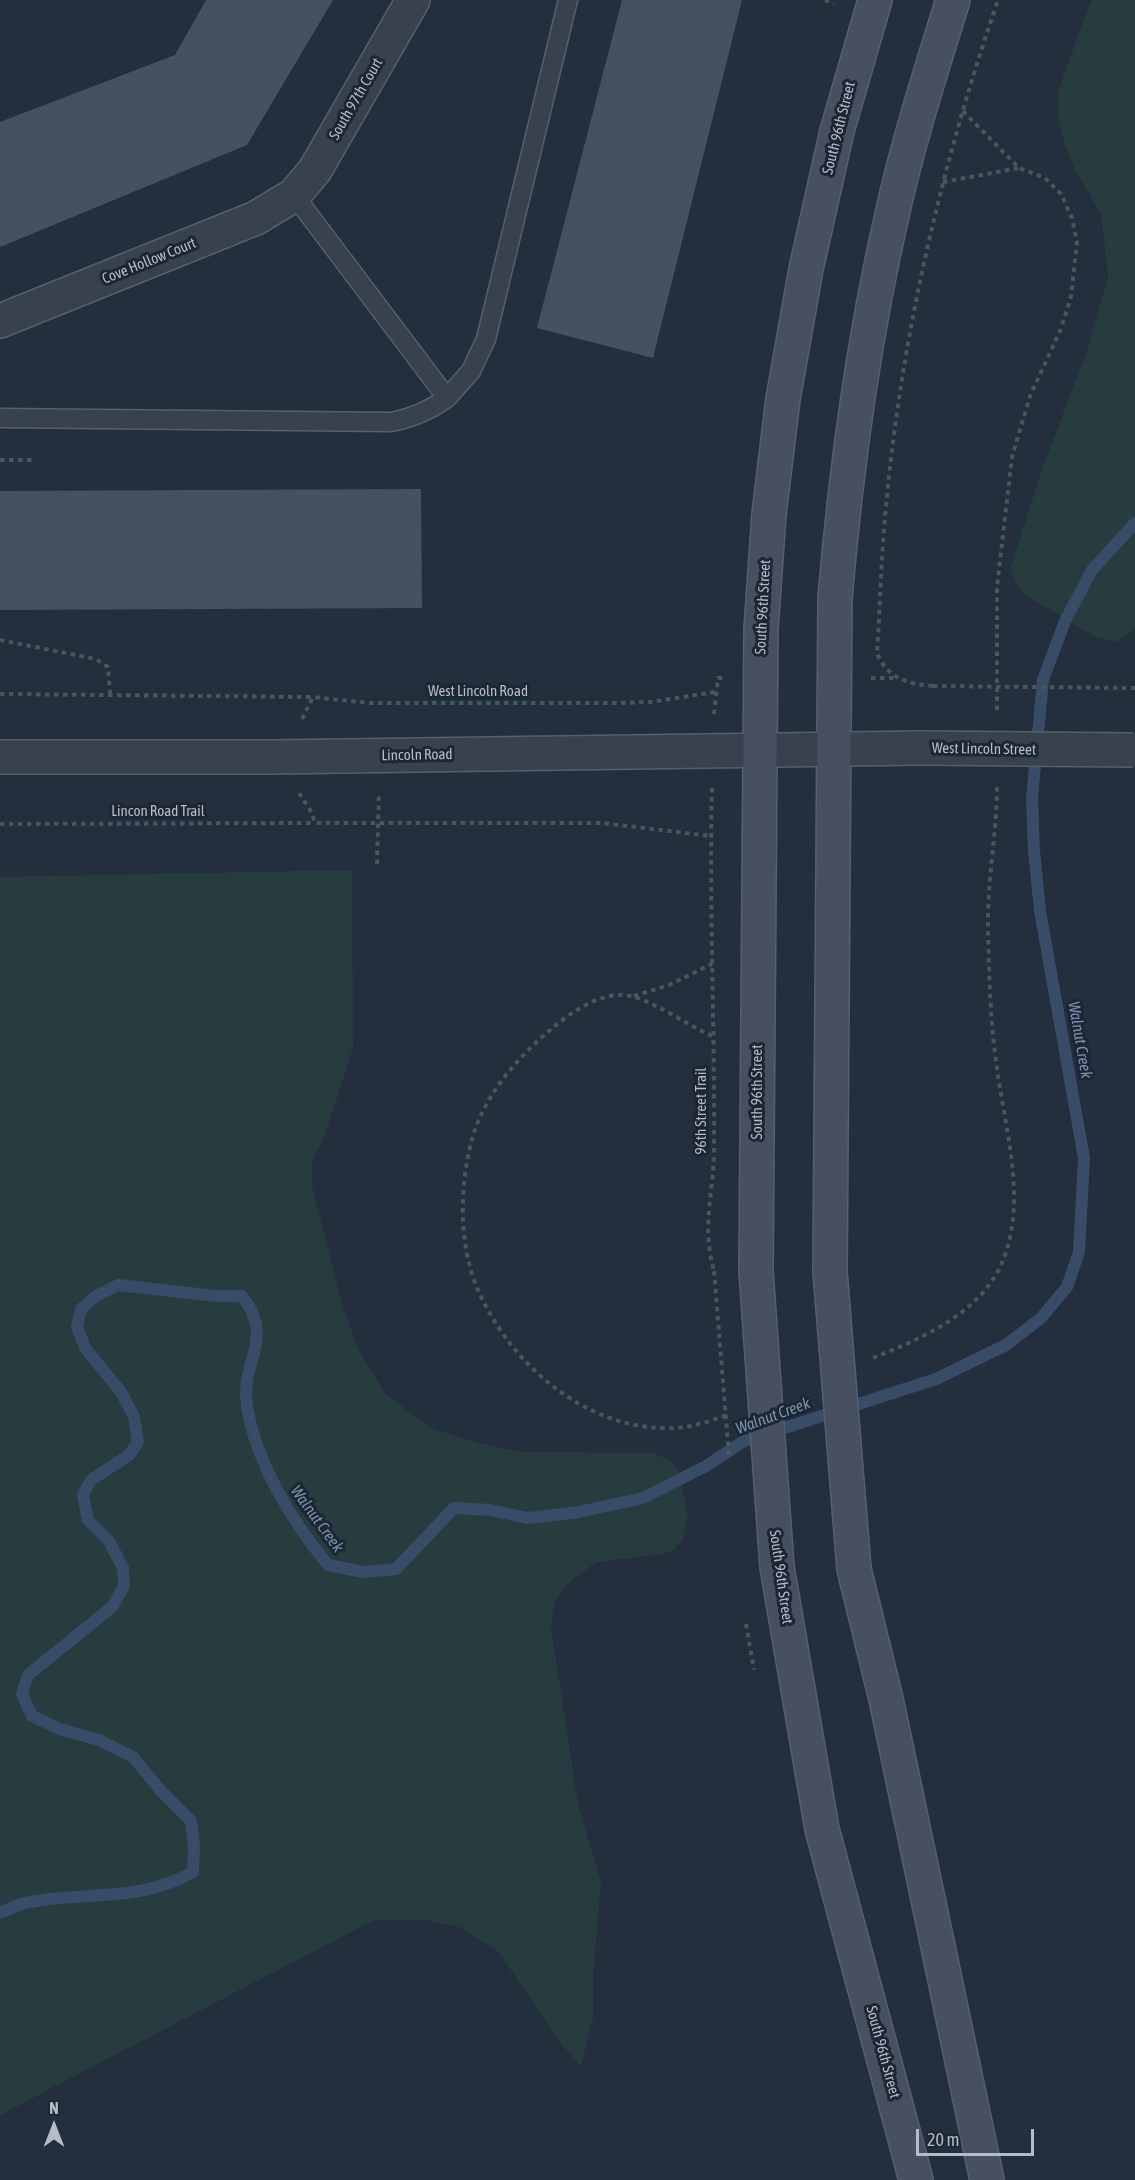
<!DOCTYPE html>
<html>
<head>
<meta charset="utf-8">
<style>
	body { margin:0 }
	#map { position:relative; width:1135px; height:2180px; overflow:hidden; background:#242f3e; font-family:"Asap Condensed",sans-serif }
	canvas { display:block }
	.north { position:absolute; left:24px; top:2096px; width:60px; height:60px; -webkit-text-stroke:4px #1d2633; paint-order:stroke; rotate:0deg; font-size:16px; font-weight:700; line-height:24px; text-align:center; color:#b4bcc9 }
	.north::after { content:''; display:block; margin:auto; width:21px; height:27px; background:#b4bcc9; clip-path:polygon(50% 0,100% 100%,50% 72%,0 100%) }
	.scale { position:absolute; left:916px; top:2129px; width:118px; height:27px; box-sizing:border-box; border:3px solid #b4bcc9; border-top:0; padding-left:8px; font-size:18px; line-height:21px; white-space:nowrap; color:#b4bcc9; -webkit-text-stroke:4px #1d2633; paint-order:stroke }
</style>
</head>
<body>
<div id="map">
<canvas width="1135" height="2180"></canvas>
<div class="north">N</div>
<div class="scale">20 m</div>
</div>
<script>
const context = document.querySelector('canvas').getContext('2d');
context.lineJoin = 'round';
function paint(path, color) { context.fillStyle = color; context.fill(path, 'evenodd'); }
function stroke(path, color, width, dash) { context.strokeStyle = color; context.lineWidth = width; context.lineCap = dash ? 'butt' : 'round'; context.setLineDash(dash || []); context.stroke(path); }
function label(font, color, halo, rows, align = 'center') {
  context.font = font + ' "Asap Condensed",sans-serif'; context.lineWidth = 6; context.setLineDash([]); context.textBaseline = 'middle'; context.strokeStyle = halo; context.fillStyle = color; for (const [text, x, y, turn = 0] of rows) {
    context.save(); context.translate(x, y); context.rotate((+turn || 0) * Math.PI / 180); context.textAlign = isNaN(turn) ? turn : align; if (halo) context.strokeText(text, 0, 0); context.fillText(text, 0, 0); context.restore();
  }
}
paint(new Path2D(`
	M 1091,0 L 1135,0 L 1135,630 L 1115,642 L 1096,637 L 1024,594 L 1015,581 L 1011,567 L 1043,466 L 1087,351 L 1108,277 L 1101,213 L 1075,170 L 1065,146 L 1058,117 L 1058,91 Z
	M 352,870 L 353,1048 L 325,1136 L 312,1162 L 312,1186 L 343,1307 L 359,1351 L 386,1394 L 430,1428 L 478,1443 L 521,1452 L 654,1453 L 672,1462 L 678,1469 L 688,1516 L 682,1541 L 673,1550 L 664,1554 L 597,1562 L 571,1580 L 554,1603 L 551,1627 L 578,1804 L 601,1882 L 593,1973 L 593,2018 L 581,2066 L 564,2047 L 497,1950 L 459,1927 L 425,1920 L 374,1920 L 0,2115 L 0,877 Z`), '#263c3f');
stroke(new Path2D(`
	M 0,1913 C 10,1909 20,1903 30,1902 C 90,1891 137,1903 193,1872 L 194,1847 L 191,1821 L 161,1791 L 133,1757 L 99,1740 L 60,1729 L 32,1716 L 22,1694 L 28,1675 L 112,1607 L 124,1586 L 123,1568 L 109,1541 L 88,1520 L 83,1495 L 91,1480 L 129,1455 L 138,1442 L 134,1417 L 121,1392 L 85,1348 L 77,1327 L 81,1309 L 96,1296 L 118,1285 L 216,1296 L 242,1296 C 276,1340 240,1360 247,1406 C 256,1463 292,1521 328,1565 L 363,1572 L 396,1569 L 454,1508 L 490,1510 L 528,1518 L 579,1512 L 643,1498 L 706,1466 L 744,1441 L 936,1379 L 1006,1345 L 1041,1318 L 1067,1287 L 1079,1252 L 1084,1158 L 1040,911 L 1034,851 L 1032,798 L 1043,680 L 1065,621 L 1092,570 L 1135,523`), '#394c67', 12);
paint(new Path2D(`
	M 206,0 L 333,0 L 247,145 L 0,247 L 0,122 L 175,55 Z
	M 622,0 L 742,0 L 653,358 L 537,328 Z
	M 421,489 L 422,608 L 0,610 L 0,491 Z`), '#455162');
const service = new Path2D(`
	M 447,398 L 471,371 L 486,339 L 568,0
	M 0,418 L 391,422 C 413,418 429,411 447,398 L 294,195`);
const minor = new Path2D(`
	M 0,321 L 256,218 L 294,195 L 315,170 L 413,0`);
const tertiary = new Path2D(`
	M 0,757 L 273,757 L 921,748`);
const secondary = new Path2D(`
	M 756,1271 L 761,629 L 769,514 L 783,399 L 806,269 L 837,131 L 875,0
	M 830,1271 L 835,598 C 846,469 863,341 892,215 C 908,142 931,71 953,0
	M 777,1567 L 822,1829 L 916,2180
	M 854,1569 L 886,1699 L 987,2180`);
stroke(service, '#565f6c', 21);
stroke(minor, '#565f6c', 36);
stroke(tertiary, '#565f6c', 36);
stroke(secondary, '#565f6c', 36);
stroke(new Path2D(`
	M 825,0 L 834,4
	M 963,111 L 1019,168 L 1045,178 L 1061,194 L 1072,218 L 1077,242 L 1071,297 L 1060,331 L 1030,396 L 1012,457 L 997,587 L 997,713
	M 943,182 L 1019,168
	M 0,460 L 33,460
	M 0,640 L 96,659 L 108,667 L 110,693
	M 871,678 L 897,678
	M 933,686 C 907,684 887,678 877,653 C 880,608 881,562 885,517 C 900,342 941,166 998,0
	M 1132,688 L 1135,688
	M 0,694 L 313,697
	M 714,714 L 718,678 L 725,678
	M 302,719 L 313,697 L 369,703 L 617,703 L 651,702 L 715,692
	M 712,788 C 709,908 715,1029 714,1149 C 714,1195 701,1224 714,1271
	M 299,793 L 312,813 L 315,823 L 602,823 L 711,836
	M 0,824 L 315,823
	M 377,864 L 379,792
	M 634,996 L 669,985 L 712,964
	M 712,1036 C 688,1025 659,1005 635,997 C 604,988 571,1012 549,1031 C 517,1058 485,1095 473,1136 C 459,1183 458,1247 479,1292 C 510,1362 580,1424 659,1428 C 683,1430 707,1423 729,1414
	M 873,1358 C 918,1340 974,1316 998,1271 C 1031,1208 1004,1127 996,1061 C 990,1017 989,973 988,929 C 987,880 997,833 997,784
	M 746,1624 L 754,1670`), '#44595c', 4, [4.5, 4.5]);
stroke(service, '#38414e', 18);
stroke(minor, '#38414e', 33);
stroke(tertiary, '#38414e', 33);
stroke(secondary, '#465061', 33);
const tertiaryBridge = new Path2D(`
	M 921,748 L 1133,750`);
const secondaryBridge = new Path2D(`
	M 756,1271 L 777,1567
	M 830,1271 L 854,1569`);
stroke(tertiaryBridge, '#565f6c', 36, []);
stroke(secondaryBridge, '#565f6c', 36, []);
stroke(new Path2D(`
	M 933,686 L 1132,688
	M 714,1271 L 729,1456`), '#44595c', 4, [4.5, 4.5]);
stroke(tertiaryBridge, '#38414e', 33);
stroke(secondaryBridge, '#465061', 33);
label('15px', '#b4bcc9', '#1d2633', [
	["South 97th Court",356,99,-60],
	["South 96th Street",839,128,-76],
	["Cove Hollow Court",149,261,-22],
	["South 96th Street",763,607,-87],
	["West Lincoln Road",478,691],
	["West Lincoln Street",984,749,1],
	["Lincoln Road",417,755,-1],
	["Lincon Road Trail",158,811],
	["South 96th Street",757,1092,-90],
	["96th Street Trail",701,1111,-90],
	["South 96th Street",781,1577,82],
	["South 96th Street",883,2052,75]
]);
label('italic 16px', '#7c92b1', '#1d2633', [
	["Walnut Creek",1080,1040,80],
	["Walnut Creek",773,1416,-20],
	["Walnut Creek",317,1519,54]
]);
</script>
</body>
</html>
